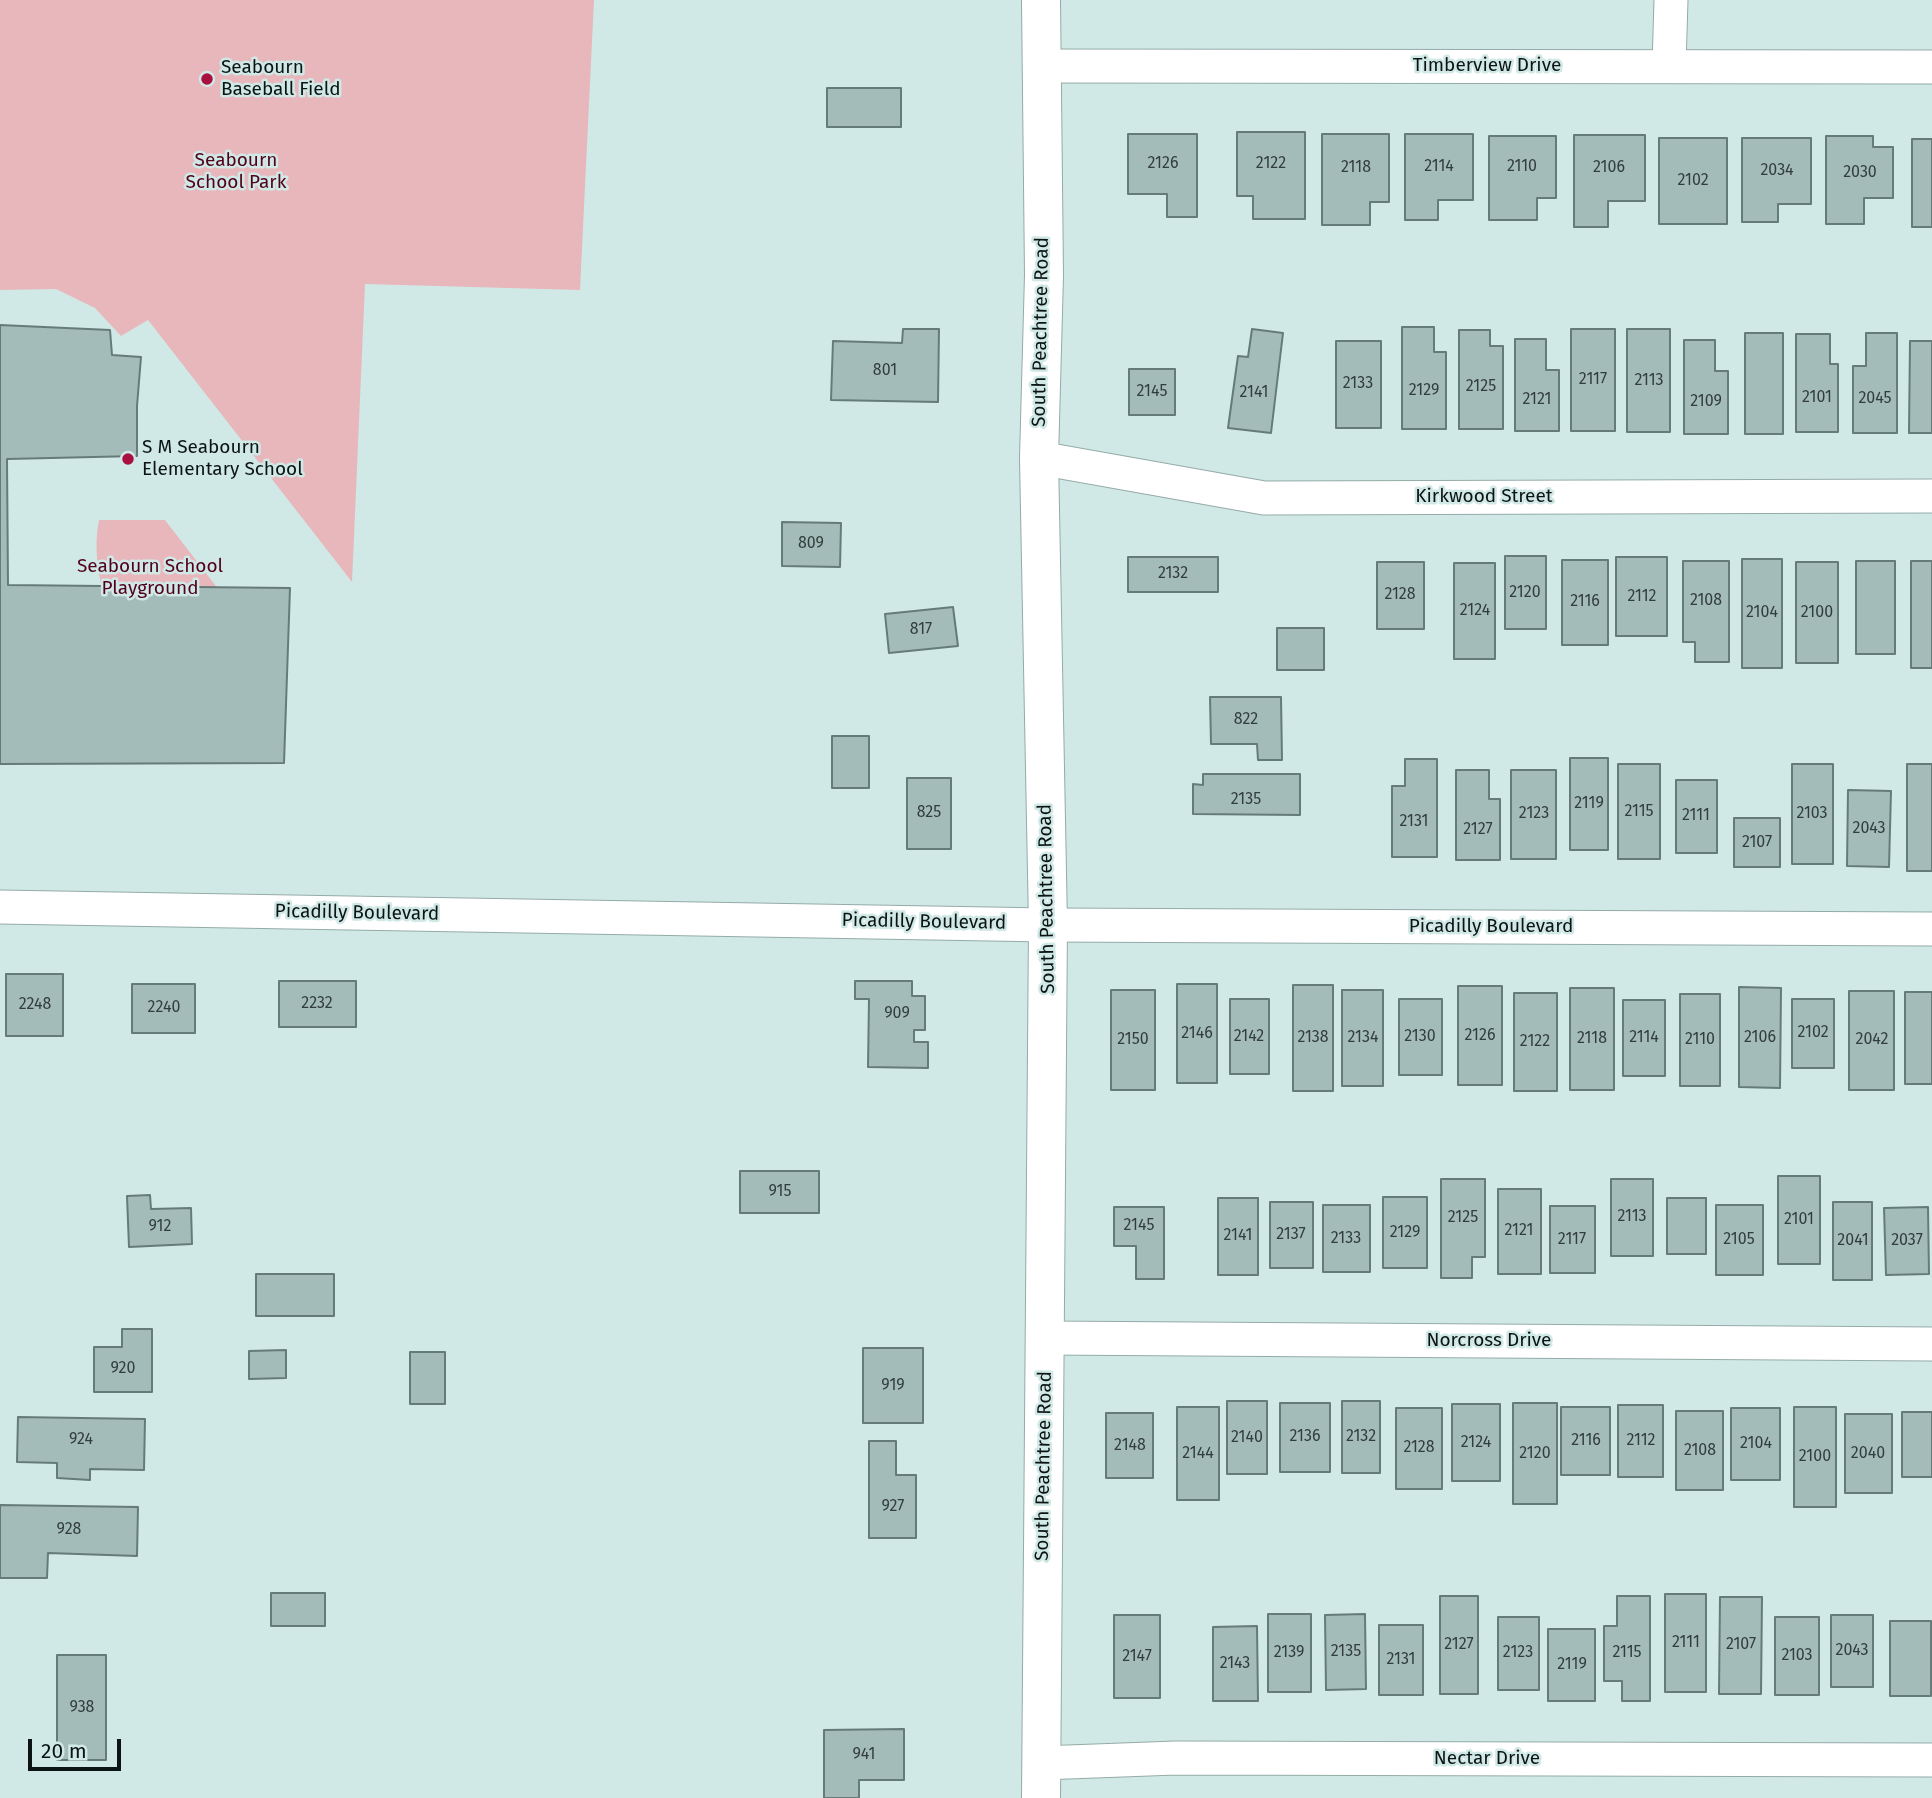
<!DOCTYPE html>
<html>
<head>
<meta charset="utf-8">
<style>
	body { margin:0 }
	#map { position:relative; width:1932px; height:1798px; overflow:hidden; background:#d1e9e6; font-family:"Fira Sans",sans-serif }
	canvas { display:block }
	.scale { position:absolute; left:28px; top:1739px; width:93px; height:32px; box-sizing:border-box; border:4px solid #0c1413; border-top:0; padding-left:9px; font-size:21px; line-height:24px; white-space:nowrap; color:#0c1413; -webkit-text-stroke:5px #d1e9e6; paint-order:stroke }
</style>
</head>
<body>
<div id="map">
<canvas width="1932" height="1798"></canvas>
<div class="scale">20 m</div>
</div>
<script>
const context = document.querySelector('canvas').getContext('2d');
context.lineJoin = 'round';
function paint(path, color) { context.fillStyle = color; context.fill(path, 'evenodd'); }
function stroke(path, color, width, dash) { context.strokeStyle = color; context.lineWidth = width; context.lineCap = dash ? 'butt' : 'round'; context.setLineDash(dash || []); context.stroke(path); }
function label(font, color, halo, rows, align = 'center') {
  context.font = font + ' "Fira Sans",sans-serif'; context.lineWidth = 5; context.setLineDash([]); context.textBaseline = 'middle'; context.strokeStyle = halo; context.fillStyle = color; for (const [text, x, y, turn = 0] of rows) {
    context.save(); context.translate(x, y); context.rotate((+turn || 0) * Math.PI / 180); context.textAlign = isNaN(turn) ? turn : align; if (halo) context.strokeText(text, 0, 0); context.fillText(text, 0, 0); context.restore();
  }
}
paint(new Path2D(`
	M 0,0 L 594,0 L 580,290 L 365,284 L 352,582 L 148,320 L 121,336 L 95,308 L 56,289 L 0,290 Z
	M 99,520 L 165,520 L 249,629 L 104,596 C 97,570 94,546 99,520 Z`), '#e7b7bc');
const building = new Path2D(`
	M 827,88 L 901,88 L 901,127 L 827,127 Z
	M 1237,132 L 1305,132 L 1305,219 L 1253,219 L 1253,196 L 1237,196 Z
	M 1128,134 L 1197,134 L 1197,217 L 1167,217 L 1167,194 L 1128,194 Z
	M 1322,134 L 1389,134 L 1389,202 L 1370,202 L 1370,225 L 1322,225 Z
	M 1405,134 L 1473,134 L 1473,200 L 1438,200 L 1438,220 L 1405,220 Z
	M 1574,135 L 1645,135 L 1645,201 L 1608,201 L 1608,227 L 1574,227 Z
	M 1489,136 L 1556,136 L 1556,198 L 1537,198 L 1537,220 L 1489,220 Z
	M 1826,136 L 1873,136 L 1873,147 L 1893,147 L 1893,198 L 1864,198 L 1864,224 L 1826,224 Z
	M 1659,138 L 1727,138 L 1727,224 L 1659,224 Z
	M 1742,138 L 1811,138 L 1811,204 L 1778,204 L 1778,222 L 1742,222 Z
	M 1912,139 L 1932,139 L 1932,227 L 1912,227 Z
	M 0,325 L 110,330 L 112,355 L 141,357 L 137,406 L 137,456 L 7,459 L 8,585 L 290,588 L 284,763 L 0,764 Z
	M 1402,327 L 1434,327 L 1434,352 L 1446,352 L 1446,429 L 1402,429 Z
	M 903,329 L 939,329 L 938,402 L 831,400 L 833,341 L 902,343 Z
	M 1252,329 L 1283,333 L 1271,433 L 1228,428 L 1238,356 L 1248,357 Z
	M 1571,329 L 1615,329 L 1615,431 L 1571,431 Z
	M 1627,329 L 1670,329 L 1670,432 L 1627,432 Z
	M 1459,330 L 1490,330 L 1490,346 L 1503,346 L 1503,429 L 1459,429 Z
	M 1745,333 L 1783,333 L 1783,434 L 1745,434 Z
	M 1866,333 L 1897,333 L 1897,433 L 1853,433 L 1853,366 L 1866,366 Z
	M 1796,334 L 1830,334 L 1830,364 L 1838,364 L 1838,432 L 1796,432 Z
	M 1515,339 L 1546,339 L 1546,370 L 1559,370 L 1559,431 L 1515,431 Z
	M 1684,340 L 1715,340 L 1715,371 L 1728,371 L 1728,434 L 1684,434 Z
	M 1336,341 L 1381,341 L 1381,428 L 1336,428 Z
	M 1910,341 L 1932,341 L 1932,433 L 1909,433 Z
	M 1129,369 L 1175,369 L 1175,415 L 1129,415 Z
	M 782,522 L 841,523 L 840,567 L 782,566 Z
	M 1505,556 L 1546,556 L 1546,629 L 1505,629 Z
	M 1128,557 L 1218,557 L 1218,592 L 1128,592 Z
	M 1616,557 L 1667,557 L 1667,636 L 1616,636 Z
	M 1742,559 L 1782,559 L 1782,668 L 1742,668 Z
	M 1562,560 L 1608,560 L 1608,645 L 1562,645 Z
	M 1683,561 L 1729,561 L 1729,662 L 1695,662 L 1695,642 L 1683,642 Z
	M 1856,561 L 1895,561 L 1895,654 L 1856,654 Z
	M 1911,561 L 1932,561 L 1932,668 L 1911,668 Z
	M 1377,562 L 1424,562 L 1424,629 L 1377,629 Z
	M 1796,562 L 1838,562 L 1838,663 L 1796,663 Z
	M 1454,563 L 1495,563 L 1495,659 L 1454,659 Z
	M 953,607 L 958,646 L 889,653 L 885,614 Z
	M 1277,628 L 1324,628 L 1324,670 L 1277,670 Z
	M 1210,697 L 1281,697 L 1282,760 L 1258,760 L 1257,744 L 1211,744 Z
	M 832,736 L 869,736 L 869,788 L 832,788 Z
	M 1570,758 L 1608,758 L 1608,850 L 1570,850 Z
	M 1405,759 L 1437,759 L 1437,857 L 1392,857 L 1392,786 L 1405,786 Z
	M 1618,764 L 1660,764 L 1660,859 L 1618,859 Z
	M 1792,764 L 1833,764 L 1833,864 L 1792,864 Z
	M 1907,764 L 1932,764 L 1932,871 L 1907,871 Z
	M 1456,770 L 1489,770 L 1489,799 L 1500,799 L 1500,860 L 1456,860 Z
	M 1511,770 L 1556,770 L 1556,859 L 1511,859 Z
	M 1203,774 L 1300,774 L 1300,815 L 1193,814 L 1193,784 L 1203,785 Z
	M 907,778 L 951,778 L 951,849 L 907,849 Z
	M 1676,780 L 1717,780 L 1717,853 L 1676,853 Z
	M 1848,790 L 1891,791 L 1889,867 L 1847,866 Z
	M 1734,818 L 1780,818 L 1780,867 L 1734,867 Z
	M 6,974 L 63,974 L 63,1036 L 6,1036 Z
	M 279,981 L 356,981 L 356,1027 L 279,1027 Z
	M 855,981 L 912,981 L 912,996 L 925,996 L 925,1030 L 914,1030 L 914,1042 L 928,1042 L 928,1068 L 868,1067 L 869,999 L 855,999 Z
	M 132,984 L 195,984 L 195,1033 L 132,1033 Z
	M 1177,984 L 1217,984 L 1217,1083 L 1177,1083 Z
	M 1293,985 L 1333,985 L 1333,1091 L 1293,1091 Z
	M 1458,986 L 1502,986 L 1502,1085 L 1458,1085 Z
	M 1739,987 L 1781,988 L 1780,1088 L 1739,1087 Z
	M 1570,988 L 1614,988 L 1614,1090 L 1570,1090 Z
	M 1111,990 L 1155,990 L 1155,1090 L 1111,1090 Z
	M 1342,990 L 1383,990 L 1383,1086 L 1342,1086 Z
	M 1849,991 L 1894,991 L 1894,1090 L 1849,1090 Z
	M 1905,992 L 1932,992 L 1932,1084 L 1905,1084 Z
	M 1514,993 L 1557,993 L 1557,1091 L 1514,1091 Z
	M 1680,994 L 1720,994 L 1720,1086 L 1680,1086 Z
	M 1230,999 L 1269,999 L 1269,1074 L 1230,1074 Z
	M 1399,999 L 1442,999 L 1442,1075 L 1399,1075 Z
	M 1792,999 L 1834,999 L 1834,1068 L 1792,1068 Z
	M 1623,1000 L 1665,1000 L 1665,1076 L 1623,1076 Z
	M 740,1171 L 819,1171 L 819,1213 L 740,1213 Z
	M 1778,1176 L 1820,1176 L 1820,1264 L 1778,1264 Z
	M 1441,1179 L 1485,1179 L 1485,1257 L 1472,1257 L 1472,1278 L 1441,1278 Z
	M 1611,1179 L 1653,1179 L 1653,1256 L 1611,1256 Z
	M 1498,1189 L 1541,1189 L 1541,1274 L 1498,1274 Z
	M 150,1195 L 151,1209 L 191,1208 L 192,1244 L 129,1247 L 127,1196 Z
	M 1383,1197 L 1427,1197 L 1427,1268 L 1383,1268 Z
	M 1218,1198 L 1258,1198 L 1258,1275 L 1218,1275 Z
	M 1667,1198 L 1706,1198 L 1706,1254 L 1667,1254 Z
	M 1270,1202 L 1313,1202 L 1313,1268 L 1270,1268 Z
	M 1833,1202 L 1872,1202 L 1872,1280 L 1833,1280 Z
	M 1323,1205 L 1370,1205 L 1370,1272 L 1323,1272 Z
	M 1716,1205 L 1763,1205 L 1763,1275 L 1716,1275 Z
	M 1550,1206 L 1595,1206 L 1595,1273 L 1550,1273 Z
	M 1114,1207 L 1164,1207 L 1164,1279 L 1136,1279 L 1136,1246 L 1114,1246 Z
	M 1928,1207 L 1929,1274 L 1886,1275 L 1884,1208 Z
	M 256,1274 L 334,1274 L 334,1316 L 256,1316 Z
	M 122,1329 L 152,1329 L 152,1392 L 94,1392 L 94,1347 L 122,1347 Z
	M 863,1348 L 923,1348 L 923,1423 L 863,1423 Z
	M 286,1350 L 286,1378 L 249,1379 L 249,1351 Z
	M 410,1352 L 445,1352 L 445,1404 L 410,1404 Z
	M 1227,1401 L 1267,1401 L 1267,1474 L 1227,1474 Z
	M 1342,1401 L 1380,1401 L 1380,1473 L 1342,1473 Z
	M 1280,1403 L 1330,1403 L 1330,1472 L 1280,1472 Z
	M 1513,1403 L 1557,1403 L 1557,1504 L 1513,1504 Z
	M 1452,1404 L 1500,1404 L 1500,1481 L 1452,1481 Z
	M 1618,1405 L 1663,1405 L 1663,1477 L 1618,1477 Z
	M 1177,1407 L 1219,1407 L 1219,1500 L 1177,1500 Z
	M 1561,1407 L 1610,1407 L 1610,1475 L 1561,1475 Z
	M 1794,1407 L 1836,1407 L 1836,1507 L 1794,1507 Z
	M 1396,1408 L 1442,1408 L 1442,1489 L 1396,1489 Z
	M 1731,1408 L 1780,1408 L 1780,1480 L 1731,1480 Z
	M 1676,1411 L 1723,1411 L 1723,1490 L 1676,1490 Z
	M 1902,1412 L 1932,1412 L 1932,1477 L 1902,1477 Z
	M 1106,1413 L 1153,1413 L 1153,1478 L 1106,1478 Z
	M 1845,1414 L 1892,1414 L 1892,1493 L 1845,1493 Z
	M 18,1417 L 145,1419 L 144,1470 L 90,1469 L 90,1480 L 57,1478 L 57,1463 L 17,1462 Z
	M 869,1441 L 896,1441 L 896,1475 L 916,1475 L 916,1538 L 869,1538 Z
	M 0,1505 L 138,1507 L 137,1556 L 48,1553 L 47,1578 L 0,1578 Z
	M 271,1593 L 325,1593 L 325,1626 L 271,1626 Z
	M 1665,1594 L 1706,1594 L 1706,1692 L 1665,1692 Z
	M 1440,1596 L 1478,1596 L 1478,1694 L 1440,1694 Z
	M 1617,1596 L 1650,1596 L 1650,1701 L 1622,1701 L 1622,1681 L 1604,1681 L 1604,1626 L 1617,1626 Z
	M 1720,1597 L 1762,1597 L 1761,1694 L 1719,1694 Z
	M 1268,1614 L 1311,1614 L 1311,1692 L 1268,1692 Z
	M 1365,1614 L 1366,1689 L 1326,1690 L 1325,1615 Z
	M 1114,1615 L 1160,1615 L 1160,1698 L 1114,1698 Z
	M 1831,1615 L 1873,1615 L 1873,1687 L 1831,1687 Z
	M 1498,1617 L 1539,1617 L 1539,1690 L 1498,1690 Z
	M 1775,1617 L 1819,1617 L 1819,1695 L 1775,1695 Z
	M 1890,1621 L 1931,1621 L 1931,1696 L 1890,1696 Z
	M 1379,1625 L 1423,1625 L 1423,1695 L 1379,1695 Z
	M 1257,1626 L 1258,1701 L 1213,1701 L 1213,1627 Z
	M 1548,1629 L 1595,1629 L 1595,1701 L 1548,1701 Z
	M 57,1655 L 106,1655 L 106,1760 L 57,1760 Z
	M 904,1729 L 904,1780 L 859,1780 L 859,1798 L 824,1798 L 824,1730 Z`);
paint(building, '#a4bcb9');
stroke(building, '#657b78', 2);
const minor = new Path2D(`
	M 1042,66 L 1932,67
	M 1669,66 L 1671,0
	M 1039,458 L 1264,498 L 1932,496
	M 0,907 L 1048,925 L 1932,929
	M 1045,1338 L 1932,1344
	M 1041,1763 L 1176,1758 L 1932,1760`);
const secondary = new Path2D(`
	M 1041,1798 L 1048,925 L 1039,458 L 1044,275 L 1041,0`);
stroke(minor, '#94aba8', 35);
stroke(secondary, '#94aba8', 40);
stroke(minor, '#fff', 33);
stroke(secondary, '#fff', 38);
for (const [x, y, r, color] of [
	[207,79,7,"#a81040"],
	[128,459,7,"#a81040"]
]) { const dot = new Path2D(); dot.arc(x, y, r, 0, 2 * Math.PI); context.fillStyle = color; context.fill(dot); stroke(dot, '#d1e9e6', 2.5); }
label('16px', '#323e3c', null, [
	["2126",1163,164],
	["2122",1271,164],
	["2114",1439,167],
	["2110",1522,167],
	["2118",1356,168],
	["2106",1609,168],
	["2034",1777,171],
	["2030",1860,173],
	["2102",1693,181],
	["801",885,371],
	["2117",1593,380],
	["2113",1649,381],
	["2133",1358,384],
	["2125",1481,387],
	["2129",1424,391],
	["2145",1152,392],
	["2141",1254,393],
	["2101",1817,398],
	["2045",1875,399],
	["2121",1537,400],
	["2109",1706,402],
	["809",811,544],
	["2132",1173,574],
	["2120",1525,593],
	["2128",1400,595],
	["2112",1642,597],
	["2108",1706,601],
	["2116",1585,602],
	["2124",1475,611],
	["2104",1762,613],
	["2100",1817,613],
	["817",921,630],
	["822",1246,720],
	["2135",1246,800],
	["2119",1589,804],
	["2115",1639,812],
	["825",929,813],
	["2123",1534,814],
	["2103",1812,814],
	["2111",1696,816],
	["2131",1414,822],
	["2043",1869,829],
	["2127",1478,830],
	["2107",1757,843],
	["2232",317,1004],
	["2248",35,1005],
	["2240",164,1008],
	["909",897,1014],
	["2102",1813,1033],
	["2146",1197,1034],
	["2126",1480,1036],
	["2142",1249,1037],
	["2130",1420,1037],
	["2138",1313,1038],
	["2134",1363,1038],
	["2114",1644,1038],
	["2106",1760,1038],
	["2118",1592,1039],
	["2150",1133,1040],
	["2110",1700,1040],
	["2042",1872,1040],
	["2122",1535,1042],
	["915",780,1192],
	["2113",1632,1217],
	["2125",1463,1218],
	["2101",1799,1220],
	["2145",1139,1226],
	["912",160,1227],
	["2121",1519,1231],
	["2129",1405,1233],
	["2137",1291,1235],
	["2141",1238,1236],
	["2133",1346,1239],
	["2117",1572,1240],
	["2105",1739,1240],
	["2041",1853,1241],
	["2037",1907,1241],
	["920",123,1369],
	["919",893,1386],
	["2136",1305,1437],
	["2132",1361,1437],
	["2140",1247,1438],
	["924",81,1440],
	["2116",1586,1441],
	["2112",1641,1441],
	["2124",1476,1443],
	["2104",1756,1444],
	["2148",1130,1446],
	["2128",1419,1448],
	["2108",1700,1451],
	["2144",1198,1454],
	["2120",1535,1454],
	["2040",1868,1454],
	["2100",1815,1457],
	["927",893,1507],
	["928",69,1530],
	["2111",1686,1643],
	["2127",1459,1645],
	["2107",1741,1645],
	["2043",1852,1651],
	["2135",1346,1652],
	["2139",1289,1653],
	["2123",1518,1653],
	["2115",1627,1653],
	["2103",1797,1656],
	["2147",1137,1657],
	["2131",1401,1660],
	["2143",1235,1664],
	["2119",1572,1665],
	["938",82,1708],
	["941",864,1755]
]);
label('19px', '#0c1413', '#d1e9e6', [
	["Timberview Drive",1487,66],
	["South Peachtree Road",1041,332,-89],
	["Kirkwood Street",1484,497],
	["South Peachtree Road",1047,899,-91],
	["Picadilly Boulevard",357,913,1],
	["Picadilly Boulevard",924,922,1],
	["Picadilly Boulevard",1491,927],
	["Norcross Drive",1489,1341],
	["South Peachtree Road",1044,1466,-89],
	["Nectar Drive",1487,1759]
]);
label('19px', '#0c1413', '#d1e9e6', [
	["Seabourn",221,68],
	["Baseball Field",221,90],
	["S M Seabourn",142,448],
	["Elementary School",142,470]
], 'left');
label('19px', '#52011a', '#d1e9e6', [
	["Seabourn",236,161],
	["School Park",236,183],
	["Seabourn School",150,567],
	["Playground",150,589]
]);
</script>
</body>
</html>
